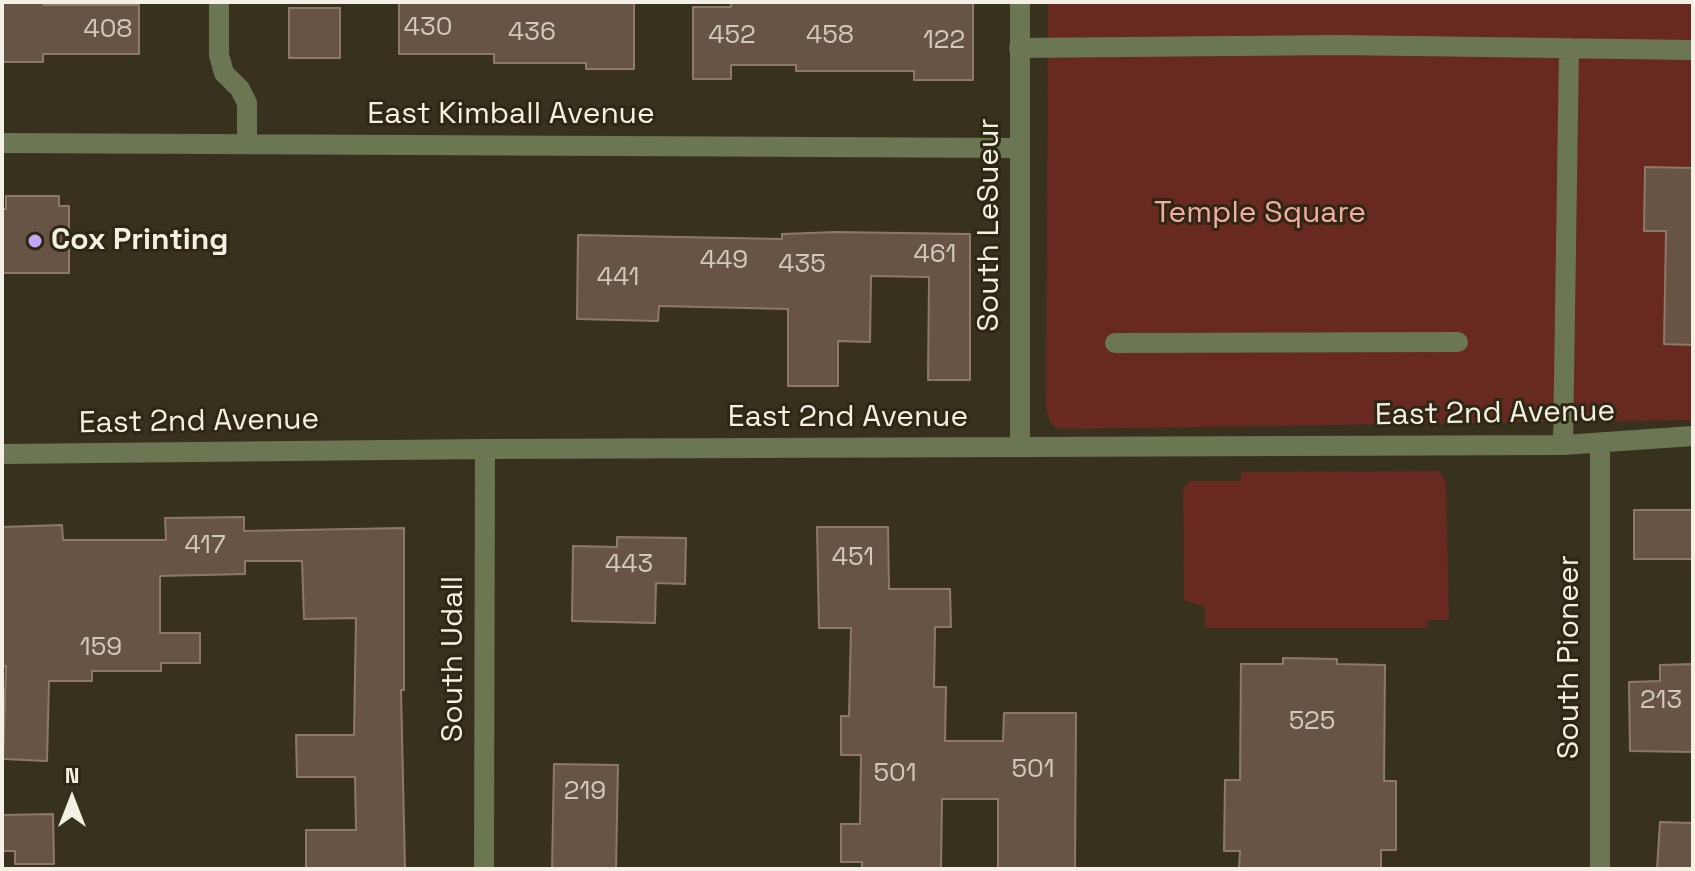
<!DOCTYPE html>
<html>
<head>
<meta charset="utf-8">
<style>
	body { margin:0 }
	#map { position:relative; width:1695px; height:871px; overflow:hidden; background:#38311d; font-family:"Space Grotesk",sans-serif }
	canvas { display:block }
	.frame { position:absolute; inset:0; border:4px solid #f4f0e3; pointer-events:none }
	.north { position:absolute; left:32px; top:759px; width:80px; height:80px; -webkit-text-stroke:6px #2e2713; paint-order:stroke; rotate:0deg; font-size:22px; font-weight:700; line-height:32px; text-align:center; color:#f4f0e3 }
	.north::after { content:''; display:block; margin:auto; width:28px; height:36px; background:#f4f0e3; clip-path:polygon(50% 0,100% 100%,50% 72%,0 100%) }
</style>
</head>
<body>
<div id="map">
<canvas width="1695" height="871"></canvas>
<div class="frame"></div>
<div class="north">N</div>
</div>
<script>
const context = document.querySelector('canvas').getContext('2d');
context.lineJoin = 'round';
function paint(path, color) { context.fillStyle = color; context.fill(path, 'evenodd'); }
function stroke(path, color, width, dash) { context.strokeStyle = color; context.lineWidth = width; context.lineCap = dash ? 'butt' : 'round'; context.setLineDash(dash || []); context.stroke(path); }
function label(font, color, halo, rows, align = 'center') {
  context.font = font + ' "Space Grotesk",sans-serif'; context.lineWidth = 6; context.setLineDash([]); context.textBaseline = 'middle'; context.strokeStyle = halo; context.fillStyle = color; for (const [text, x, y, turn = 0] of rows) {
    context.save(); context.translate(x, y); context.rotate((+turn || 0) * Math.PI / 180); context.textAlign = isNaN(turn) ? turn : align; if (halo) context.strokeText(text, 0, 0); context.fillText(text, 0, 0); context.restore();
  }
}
paint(new Path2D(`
	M 1048,2 L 1693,2 L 1693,420 L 1060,429 L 1051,424 L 1046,411 Z
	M 1439,471 L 1446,482 L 1449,620 L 1427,620 L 1427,628 L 1205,628 L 1205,607 L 1184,600 L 1183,489 L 1189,481 L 1241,481 L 1241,472 Z`), '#672920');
const building = new Path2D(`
	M 2,2 L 43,2 L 43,5 L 139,5 L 139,54 L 43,54 L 43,62 L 2,62 Z
	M 399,2 L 634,2 L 634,69 L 586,69 L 586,63 L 494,63 L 494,54 L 399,54 Z
	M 731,2 L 973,2 L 973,80 L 914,80 L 914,71 L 796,71 L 796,65 L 731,65 L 731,79 L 693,79 L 693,7 L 731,7 Z
	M 289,8 L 340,8 L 340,58 L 289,58 Z
	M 1645,167 L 1693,168 L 1693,345 L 1664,344 L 1666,231 L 1644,231 Z
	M 6,196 L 59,196 L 59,206 L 69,206 L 69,273 L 2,273 L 2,209 L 6,209 Z
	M 836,232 L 970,234 L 970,380 L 928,380 L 929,277 L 871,276 L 870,342 L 838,341 L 838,386 L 788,386 L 788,309 L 659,306 L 658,321 L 577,319 L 578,235 L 782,239 L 782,234 Z
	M 1634,510 L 1693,510 L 1693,559 L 1634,559 Z
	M 244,517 L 244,531 L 404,528 L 404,690 L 401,690 L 405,869 L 306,869 L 306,830 L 356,830 L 355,777 L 297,777 L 296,735 L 354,735 L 356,618 L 304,619 L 302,561 L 245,561 L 245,574 L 160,576 L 160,633 L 200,633 L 200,663 L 161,663 L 161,671 L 92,671 L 92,681 L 49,681 L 47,761 L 3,759 L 6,666 L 2,666 L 2,527 L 62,525 L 63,540 L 166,540 L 165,518 Z
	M 817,527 L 888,527 L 889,589 L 950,589 L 951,627 L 935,627 L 934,687 L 946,687 L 945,741 L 1003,741 L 1004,713 L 1076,713 L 1075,869 L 998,869 L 998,799 L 942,799 L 941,869 L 862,869 L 862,862 L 841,862 L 841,824 L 860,824 L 861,755 L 841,755 L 841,716 L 849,716 L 851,628 L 819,628 Z
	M 617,537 L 686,538 L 685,584 L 656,583 L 655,623 L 572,621 L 573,546 L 617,547 Z
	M 1283,658 L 1337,659 L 1337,664 L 1385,665 L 1384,781 L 1396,781 L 1396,850 L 1381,850 L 1381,869 L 1239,869 L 1240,851 L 1224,851 L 1225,780 L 1240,780 L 1241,664 L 1283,664 Z
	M 1693,664 L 1693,752 L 1630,751 L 1629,682 L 1660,681 L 1660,665 Z
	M 554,764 L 618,765 L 616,869 L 552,869 Z
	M 53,814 L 54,864 L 15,864 L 15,851 L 2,851 L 2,815 Z
	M 1660,822 L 1693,823 L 1693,869 L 1657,869 Z`);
paint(building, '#675444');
stroke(building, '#8e7969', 2);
stroke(new Path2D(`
	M 219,2 L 219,55 L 224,73 L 240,89 L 247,103 L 247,143
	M 1020,2 L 1020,447
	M 1019,48 L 1341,45 L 1693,50
	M 2,143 L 1020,148
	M 1115,343 L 1458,342
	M 1563,445 L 1569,48
	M 2,454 L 485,449 L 1563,445 L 1693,436
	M 484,869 L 485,449
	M 1600,869 L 1600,444`), '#6b7753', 20);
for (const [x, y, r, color] of [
	[35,241,8,"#c0a8f4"]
]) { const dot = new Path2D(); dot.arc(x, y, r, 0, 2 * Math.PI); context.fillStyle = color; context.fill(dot); stroke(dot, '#2e2713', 3); }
label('26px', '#d1c9bb', null, [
	["430",428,28],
	["408",108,30],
	["436",532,33],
	["452",732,36],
	["458",830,36],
	["122",944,41],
	["461",935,255],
	["449",724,261],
	["435",802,265],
	["441",618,278],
	["417",205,546],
	["451",853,558],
	["443",629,565],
	["159",101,648],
	["213",1661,701],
	["525",1312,722],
	["501",1033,770],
	["501",895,774],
	["219",585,792]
]);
label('30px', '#f4f0e3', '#2e2713', [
	["East Kimball Avenue",511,115],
	["South LeSueur",990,225,-90],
	["East 2nd Avenue",1495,414,-1],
	["East 2nd Avenue",848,418],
	["East 2nd Avenue",199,422,-1],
	["South Pioneer",1570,657,-90],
	["South Udall",454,659,-90]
]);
label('30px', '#f5ac9e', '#2e2713', [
	["Temple Square",1260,214]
]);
label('bold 30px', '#f4f0e3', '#2e2713', [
	["Cox Printing",51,241]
], 'left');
</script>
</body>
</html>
